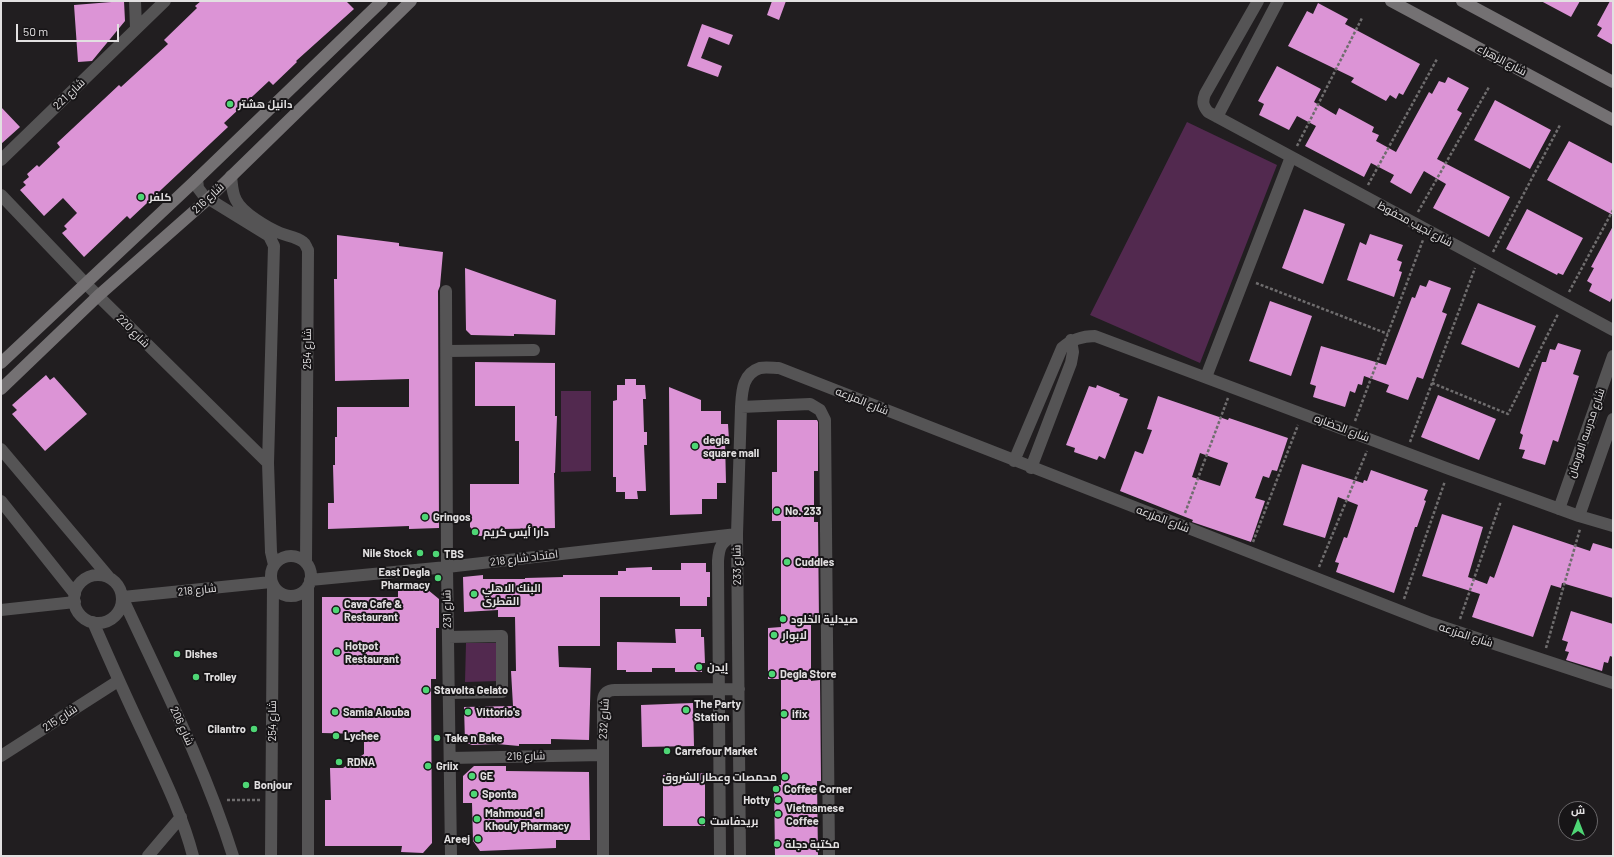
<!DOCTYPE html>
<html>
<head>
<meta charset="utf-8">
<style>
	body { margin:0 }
	#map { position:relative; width:1614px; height:857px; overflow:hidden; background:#211e20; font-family:Barlow,Cairo,sans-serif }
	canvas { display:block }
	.frame { position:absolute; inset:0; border:2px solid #e2e0e1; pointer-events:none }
	.north { position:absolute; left:1558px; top:801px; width:40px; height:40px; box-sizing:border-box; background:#171517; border:1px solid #686668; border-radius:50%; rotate:0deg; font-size:11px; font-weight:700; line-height:16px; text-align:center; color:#e2e0e1 }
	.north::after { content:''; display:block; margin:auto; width:14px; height:18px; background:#4ed675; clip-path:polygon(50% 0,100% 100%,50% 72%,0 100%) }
	.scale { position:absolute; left:16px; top:24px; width:103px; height:18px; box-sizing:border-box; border:2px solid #e2e0e1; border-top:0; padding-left:5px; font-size:12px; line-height:14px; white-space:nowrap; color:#e2e0e1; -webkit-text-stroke:3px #171517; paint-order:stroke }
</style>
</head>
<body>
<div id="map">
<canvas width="1614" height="857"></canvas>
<div class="frame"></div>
<div class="north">ش</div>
<div class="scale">50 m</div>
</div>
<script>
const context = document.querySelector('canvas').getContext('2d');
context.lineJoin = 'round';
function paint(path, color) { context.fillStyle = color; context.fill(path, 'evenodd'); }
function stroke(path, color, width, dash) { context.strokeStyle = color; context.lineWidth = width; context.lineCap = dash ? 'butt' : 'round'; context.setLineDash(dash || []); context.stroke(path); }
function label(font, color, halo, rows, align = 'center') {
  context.font = font + ' Barlow,Cairo,sans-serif'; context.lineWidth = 4; context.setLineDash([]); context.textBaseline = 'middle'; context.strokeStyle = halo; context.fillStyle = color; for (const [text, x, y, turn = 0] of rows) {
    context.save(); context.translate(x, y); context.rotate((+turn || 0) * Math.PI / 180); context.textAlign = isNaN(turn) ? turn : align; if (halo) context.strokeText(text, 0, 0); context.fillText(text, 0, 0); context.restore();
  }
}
paint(new Path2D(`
	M 1187,122 L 1277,165 L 1200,363 L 1090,315 Z
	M 561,391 L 591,391 L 591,471 L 561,472 Z
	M 466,643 L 498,643 L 499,681 L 465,682 Z`), '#52294f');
paint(new Path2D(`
	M 124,1 L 125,21 L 92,61 L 78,62 L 74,5 Z
	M 201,1 L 346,1 L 354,9 L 296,61 L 297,62 L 273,85 L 269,81 L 224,123 L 228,127 L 130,219 L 127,216 L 84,257 L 62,233 L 67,229 L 64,226 L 77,213 L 63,198 L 44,216 L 20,190 L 26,185 L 23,182 L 29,177 L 27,174 L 37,165 L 39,167 L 60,147 L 57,143 L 119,85 L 121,87 L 168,44 L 164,40 L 197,8 L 195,6 Z
	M 772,1 L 786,1 L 779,20 L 767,15 Z
	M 1541,1 L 1580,1 L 1571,17 Z
	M 1610,1 L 1613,1 L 1613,45 L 1597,36 L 1602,28 L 1597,25 Z
	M 1318,3 L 1348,19 L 1345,24 L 1420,64 L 1403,95 L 1399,93 L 1396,99 L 1390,95 L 1386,101 L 1351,82 L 1354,78 L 1288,46 L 1307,11 L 1313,14 Z
	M 702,24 L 733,35 L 729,45 L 709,37 L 701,58 L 722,66 L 718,77 L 687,66 Z
	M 1277,66 L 1321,89 L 1314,102 L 1336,115 L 1339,108 L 1374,127 L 1372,132 L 1379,135 L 1376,141 L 1396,152 L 1429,92 L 1432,94 L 1439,81 L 1445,83 L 1448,77 L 1469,88 L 1457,110 L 1462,113 L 1437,159 L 1510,197 L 1489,237 L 1433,208 L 1446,184 L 1424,171 L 1411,194 L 1390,182 L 1394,175 L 1371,163 L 1364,177 L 1305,146 L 1316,126 L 1297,116 L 1289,130 L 1259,115 L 1264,104 L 1258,101 Z
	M 1495,100 L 1551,130 L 1530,169 L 1474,140 Z
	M 1,107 L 20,127 L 1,144 Z
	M 1569,141 L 1613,164 L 1613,215 L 1547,180 Z
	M 1304,209 L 1345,224 L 1323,284 L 1282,268 Z
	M 1527,209 L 1583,238 L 1563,275 L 1558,273 L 1557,275 L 1506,249 Z
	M 1613,226 L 1613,296 L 1610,302 L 1589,291 L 1592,284 L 1587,281 L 1594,268 L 1591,267 Z
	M 1370,234 L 1403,245 L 1397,260 L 1402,262 L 1399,271 L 1402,272 L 1394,297 L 1347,280 L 1360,242 L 1366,245 Z
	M 337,235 L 399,243 L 399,246 L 443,252 L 440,286 L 438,291 L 439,528 L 409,529 L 409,526 L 328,529 L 328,503 L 334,503 L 333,465 L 335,465 L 335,437 L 337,437 L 337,407 L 409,407 L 409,379 L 335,381 L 334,279 L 337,279 Z
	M 465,268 L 556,300 L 555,335 L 514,334 L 514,336 L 471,335 L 466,330 Z
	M 1429,280 L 1451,288 L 1442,312 L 1447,314 L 1423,379 L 1417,377 L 1408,400 L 1386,392 L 1389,385 L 1364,376 L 1362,385 L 1358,384 L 1355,393 L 1350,391 L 1345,407 L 1313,397 L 1316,386 L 1310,384 L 1321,346 L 1386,365 L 1412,297 L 1415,298 L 1420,285 L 1426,287 Z
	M 1270,301 L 1312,316 L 1291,376 L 1249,361 Z
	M 1478,303 L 1536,326 L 1519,368 L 1461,344 Z
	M 1558,343 L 1581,350 L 1573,374 L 1579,376 L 1558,442 L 1553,440 L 1545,465 L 1522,458 L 1525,450 L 1519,449 L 1523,435 L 1520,433 L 1542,362 L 1546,362 L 1550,349 L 1555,350 Z
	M 475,362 L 555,363 L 555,416 L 557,416 L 555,473 L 554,473 L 555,528 L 502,529 L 502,536 L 479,536 L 470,527 L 470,484 L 519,484 L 519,441 L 515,441 L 515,406 L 475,406 Z
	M 46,375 L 50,380 L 54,377 L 87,414 L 45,451 L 12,414 L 17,410 L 12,405 Z
	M 625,379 L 636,379 L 636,385 L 645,385 L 646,399 L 643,399 L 644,432 L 647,432 L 647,445 L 644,445 L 646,491 L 637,491 L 638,499 L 625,499 L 625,492 L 616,492 L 616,477 L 613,477 L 613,401 L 617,400 L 617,385 L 625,385 Z
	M 1097,385 L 1120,394 L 1119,396 L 1128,399 L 1105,459 L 1099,456 L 1097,460 L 1074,452 L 1075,448 L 1066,445 L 1089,386 L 1096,388 Z
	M 669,387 L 701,400 L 701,411 L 721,411 L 721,424 L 728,424 L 729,440 L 725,440 L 726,483 L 717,483 L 717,499 L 702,499 L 702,514 L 670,515 Z
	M 1438,395 L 1496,419 L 1479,460 L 1421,437 Z
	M 1158,396 L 1228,420 L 1229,418 L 1288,438 L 1277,471 L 1272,470 L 1269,478 L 1263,476 L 1255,498 L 1265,501 L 1251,542 L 1201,525 L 1192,522 L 1193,520 L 1120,491 L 1135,451 L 1143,454 L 1152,430 L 1147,429 ZM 1200,453 L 1228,463 L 1220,486 L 1192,477 Z
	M 777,420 L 817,420 L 818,422 L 818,471 L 814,471 L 814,522 L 818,522 L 819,622 L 811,622 L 811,681 L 820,680 L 821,781 L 817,781 L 818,856 L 775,856 L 774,785 L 781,785 L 781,679 L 768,679 L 768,628 L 781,627 L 781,521 L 772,521 L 772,472 L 777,472 Z
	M 1302,464 L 1363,483 L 1364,480 L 1367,481 L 1371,470 L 1428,490 L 1424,500 L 1426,501 L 1417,527 L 1415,527 L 1394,593 L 1336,572 L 1339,563 L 1335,562 L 1344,537 L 1347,538 L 1358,505 L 1338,497 L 1325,538 L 1283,525 Z
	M 1442,514 L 1483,527 L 1468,577 L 1487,584 L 1490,576 L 1494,578 L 1513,525 L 1590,551 L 1593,543 L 1613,549 L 1613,598 L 1562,583 L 1561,588 L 1551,585 L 1533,637 L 1472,617 L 1480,594 L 1422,576 Z
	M 681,563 L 706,563 L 706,572 L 710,572 L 710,597 L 707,597 L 707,606 L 680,606 L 680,597 L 600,597 L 600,646 L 558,646 L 559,667 L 591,668 L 589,740 L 551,739 L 551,744 L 519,744 L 519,746 L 497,744 L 472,745 L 465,742 L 464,707 L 513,706 L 511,671 L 516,671 L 515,617 L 498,617 L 498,610 L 464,612 L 463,577 L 483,575 L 483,579 L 525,579 L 525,578 L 563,577 L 563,575 L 618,575 L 618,571 L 626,571 L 626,568 L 652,567 L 652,570 L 681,570 Z
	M 422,585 L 439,599 L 439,628 L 436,628 L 436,679 L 431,679 L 432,843 L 423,853 L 401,852 L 402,846 L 325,846 L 325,800 L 331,800 L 330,768 L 343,768 L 364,754 L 364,734 L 322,733 L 322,597 L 398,597 L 398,586 Z
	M 1571,611 L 1613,624 L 1613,657 L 1610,656 L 1608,663 L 1604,662 L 1602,671 L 1566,660 L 1569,652 L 1565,651 L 1568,642 L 1562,640 Z
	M 675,629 L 701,629 L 701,637 L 704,637 L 705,663 L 702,663 L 702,672 L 675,672 L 675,668 L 652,668 L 652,672 L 626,672 L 626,670 L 617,670 L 617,642 L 676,643 Z
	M 693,703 L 694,746 L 642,747 L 641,705 Z
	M 474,766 L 506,766 L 506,771 L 589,772 L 590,840 L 556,840 L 556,848 L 480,851 L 473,841 L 472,803 L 463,803 L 463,776 Z
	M 705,773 L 705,826 L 663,826 L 663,775 Z`), '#dc94d6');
stroke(new Path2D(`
	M 1297,146 L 1362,18
	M 1368,185 L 1437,59
	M 1418,212 L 1489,87
	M 1493,252 L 1560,125
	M 1256,283 L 1388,334
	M 1569,292 L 1613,210
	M 1432,383 L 1508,414 L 1558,314
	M 1355,421 L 1423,240
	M 1410,442 L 1475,268
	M 1185,513 L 1228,398
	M 1253,542 L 1298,425
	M 1319,567 L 1367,451
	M 1404,599 L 1445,481
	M 1460,619 L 1501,501
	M 1546,648 L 1580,529
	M 227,800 L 260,800`), '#6f6d6e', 2.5, [3, 2]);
stroke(new Path2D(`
	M 135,1 L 136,28
	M 1258,1 L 1205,94 C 1202,102 1203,106 1208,112 L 1613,330
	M 1217,117 L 1278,1
	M 1,160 L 165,1
	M 231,176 C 232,184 232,193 236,200 C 242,213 268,228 280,233 C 287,236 297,237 303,242 C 306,244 306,247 308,250 L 306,563
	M 197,179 L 198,188 L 204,196 L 269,236 L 274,246 L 268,463 L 271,552 L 274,565
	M 1,195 L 86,284 L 268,463
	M 446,291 L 447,567 L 451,856
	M 447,351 L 534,350
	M 1206,377 L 1291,157
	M 741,407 L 810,404 L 820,410 L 825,420 L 829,856
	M 1,449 L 108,576
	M 1014,461 L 1062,348 C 1072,339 1082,336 1095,336 L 1449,469 L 1579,516 L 1613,526
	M 1031,468 L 1071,363 L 1073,352 L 1071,340
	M 1,501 L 75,594
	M 1559,509 L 1613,356
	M 1579,516 L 1613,419
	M271 576a20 20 0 1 1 40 0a20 20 0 1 1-40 0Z
	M74 599a24 24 0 1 1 48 0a24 24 0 1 1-48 0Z
	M 310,580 L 447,567 L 737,534
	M 308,586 L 308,856
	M 123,597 L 271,582
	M 123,599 C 162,683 205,767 233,856
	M 1,610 L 75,602
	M 93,622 C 110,661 127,699 145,737 C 163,776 182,814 193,856
	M 448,637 L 502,636 L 502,692 L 449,693
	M 1,756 L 118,681
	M 450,758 L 603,755
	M 148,856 L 181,817
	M 271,856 L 273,585
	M 603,856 L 603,700 C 604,693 608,690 615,690 L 739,689
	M 720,856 L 718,561 C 719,546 721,543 734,535
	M 740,856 L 737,534 L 741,407 C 742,392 742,374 760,368 C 765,367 774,368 779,368 L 1431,623 L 1613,683`), '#555455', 12);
stroke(new Path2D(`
	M 1391,1 L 1613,120
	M 1462,1 L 1613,82
	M 1,363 L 197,179 L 382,1
	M 1,389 L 98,296 L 208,199 L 411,1`), '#747173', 12);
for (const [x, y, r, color] of [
	[230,104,4,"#4ed675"],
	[141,197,4,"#4ed675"],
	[695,446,4,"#4ed675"],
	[777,511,4,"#4ed675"],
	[425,517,4,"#4ed675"],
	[475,532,4,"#4ed675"],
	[420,553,4,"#4ed675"],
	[436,554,4,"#4ed675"],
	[787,562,4,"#4ed675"],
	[438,578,4,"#4ed675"],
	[474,594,4,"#4ed675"],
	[336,610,4,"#4ed675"],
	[783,619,4,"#4ed675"],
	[774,635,4,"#4ed675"],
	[337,652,4,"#4ed675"],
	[177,654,4,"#4ed675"],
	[699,667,4,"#4ed675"],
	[772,674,4,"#4ed675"],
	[196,677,4,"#4ed675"],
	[426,690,4,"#4ed675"],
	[686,710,4,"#4ed675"],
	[335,712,4,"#4ed675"],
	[468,712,4,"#4ed675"],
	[784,714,4,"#4ed675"],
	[254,729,4,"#4ed675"],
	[336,736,4,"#4ed675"],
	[437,738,4,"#4ed675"],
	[667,751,4,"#4ed675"],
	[339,762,4,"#4ed675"],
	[428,766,4,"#4ed675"],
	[472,776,4,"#4ed675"],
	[785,777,4,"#4ed675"],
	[246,785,4,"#4ed675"],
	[776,789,4,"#4ed675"],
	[474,794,4,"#4ed675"],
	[778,800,4,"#4ed675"],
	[778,814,4,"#4ed675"],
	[477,819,4,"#4ed675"],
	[702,821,4,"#4ed675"],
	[478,839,4,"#4ed675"],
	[777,844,4,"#4ed675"]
]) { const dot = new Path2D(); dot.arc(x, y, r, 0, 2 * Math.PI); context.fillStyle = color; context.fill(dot); stroke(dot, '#171517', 1.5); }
label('11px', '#e2e0e1', '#171517', [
	["شارع الزهراء",1502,60,28],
	["شارع 221",69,94,-44],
	["شارع 216",208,198,-43],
	["شارع نجيب محفوظ",1415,224,28],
	["شارع 220",133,331,45],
	["شارع 254",307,349,-90],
	["شارع المزرعه",862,401,22],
	["شارع الحضاره",1342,428,21],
	["شارع مدرسه الاورمان",1586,433,-71],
	["شارع المزرعه",1163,519,21],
	["امتداد شارع 218",524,558,-7],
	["شارع 233",737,565,-91],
	["شارع 218",197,590,-6],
	["شارع 231",447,609,-91],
	["شارع المزرعه",1466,635,18],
	["شارع 215",60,718,-33],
	["شارع 232",604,719,-87],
	["شارع 254",272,721,-90],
	["شارع 206",182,726,65],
	["شارع 216",526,756,-1]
]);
label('bold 11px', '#e2e0e1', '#171517', [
	["دانيل هشتر",238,104],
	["كلفر",149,197],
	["degla",703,440],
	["square mall",703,453],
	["No. 233",785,511],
	["Gringos",433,517],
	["دارا أيس كريم",483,532],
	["Nile Stock",412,553,"right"],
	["TBS",444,554],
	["Cuddles",795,562],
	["East Degla",430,572,"right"],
	["Pharmacy",430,585,"right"],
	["البنك الاهلي",482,588],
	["القطرى",482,601],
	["Cava Cafe &",344,604],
	["Restaurant",344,617],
	["صيدلية الخلود",791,619],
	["لابوار",782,635],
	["Hotpot",345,646],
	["Restaurant",345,659],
	["Dishes",185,654],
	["إيدن",707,667],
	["Degla Store",780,674],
	["Trolley",204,677],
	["Stavolta Gelato",434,690],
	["The Party",694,704],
	["Station",694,717],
	["Samia Alouba",343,712],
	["Vittorio's",476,712],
	["ifix",792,714],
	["Cilantro",246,729,"right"],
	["Lychee",344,736],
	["Take n Bake",445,738],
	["Carrefour Market",675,751],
	["RDNA",347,762],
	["Griix",436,766],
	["GE",480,776],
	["محمصات وعطار الشروق",777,777,"right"],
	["Bonjour",254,785],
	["Coffee Corner",784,789],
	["Sponta",482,794],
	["Hotty",770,800,"right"],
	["Vietnamese",786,808],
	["Coffee",786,821],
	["Mahmoud el",485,813],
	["Khouly Pharmacy",485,826],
	["بريدفاست",710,821],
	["Areej",470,839,"right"],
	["مكتبة دجلة",785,844]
], 'left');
</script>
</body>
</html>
